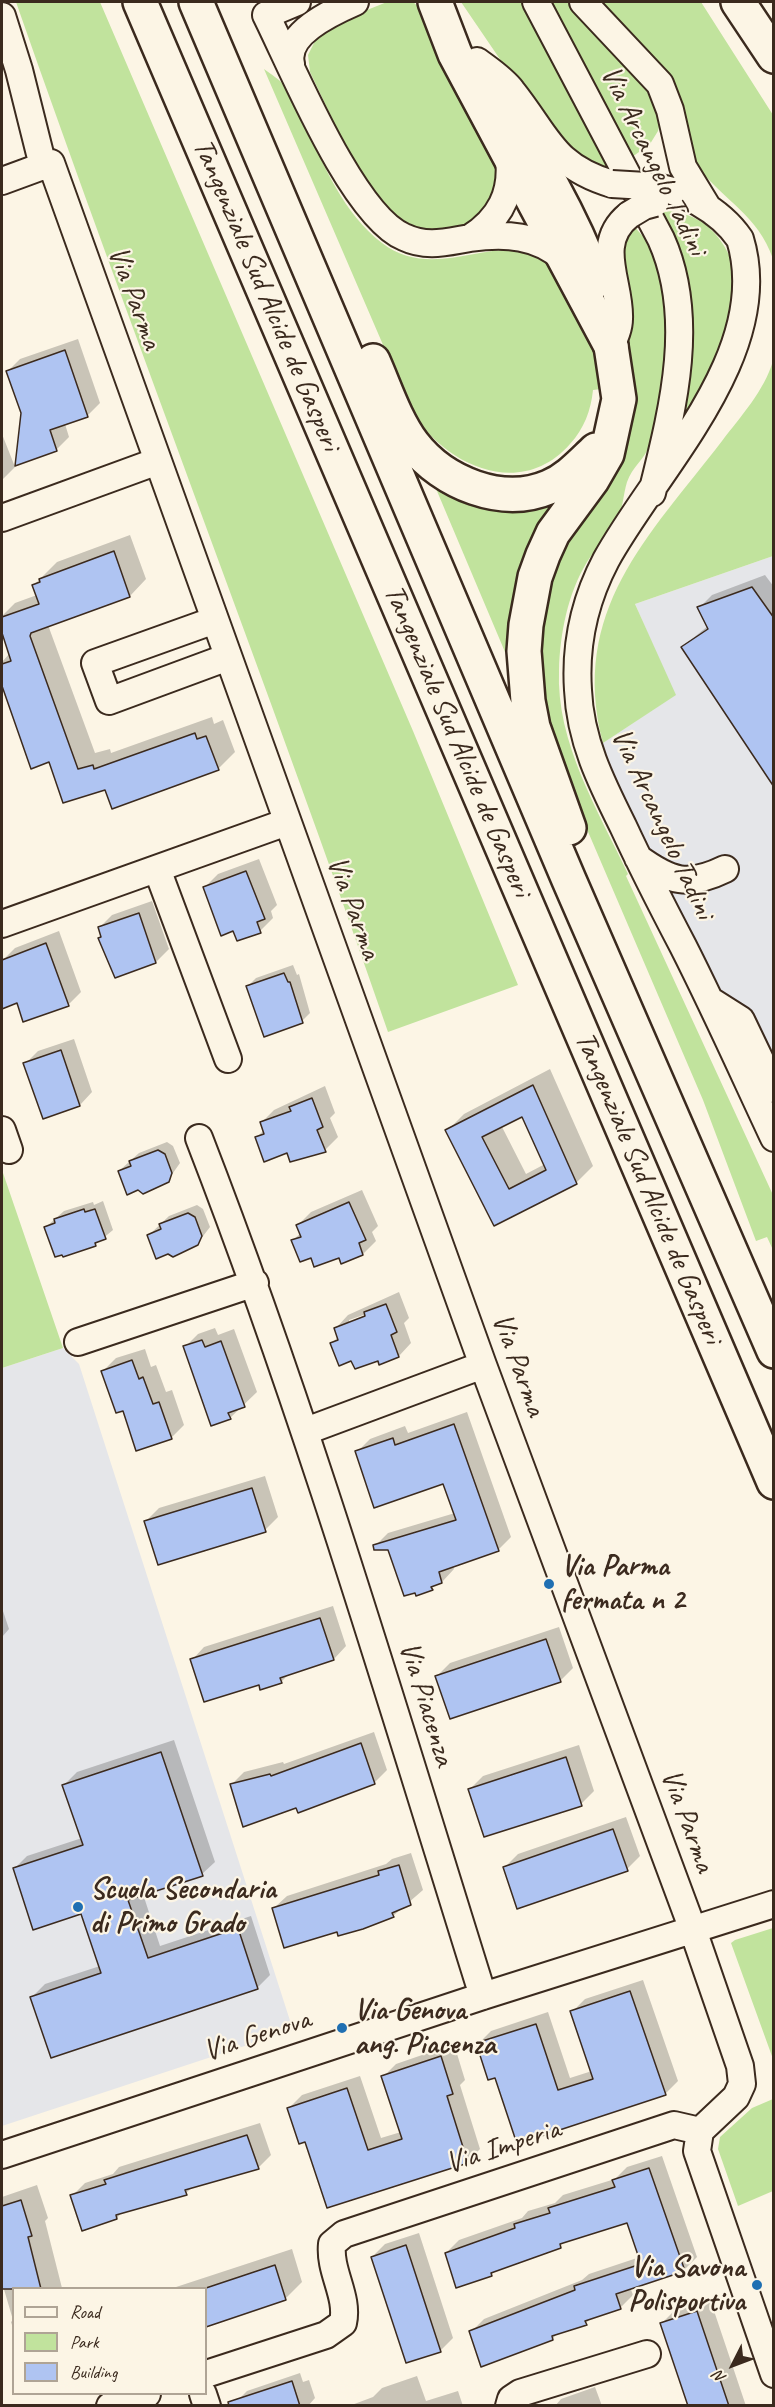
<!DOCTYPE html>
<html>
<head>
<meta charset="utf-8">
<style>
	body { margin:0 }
	#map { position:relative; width:775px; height:2407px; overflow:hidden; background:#fcf5e5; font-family:Caveat,sans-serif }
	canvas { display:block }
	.frame { position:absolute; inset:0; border:3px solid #3b2a1e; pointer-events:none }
	.legend { position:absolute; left:12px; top:2287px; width:195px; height:108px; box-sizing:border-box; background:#fcf5e5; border:2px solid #afa495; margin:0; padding:8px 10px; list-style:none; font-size:18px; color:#3b2a1e }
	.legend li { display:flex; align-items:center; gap:12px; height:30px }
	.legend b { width:30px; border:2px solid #afa495 }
	.north { position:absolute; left:703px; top:2335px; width:60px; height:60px; -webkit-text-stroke:4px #fcf5e5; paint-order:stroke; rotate:228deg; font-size:16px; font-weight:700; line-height:24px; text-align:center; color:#3b2a1e }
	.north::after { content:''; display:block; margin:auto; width:21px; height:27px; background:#3b2a1e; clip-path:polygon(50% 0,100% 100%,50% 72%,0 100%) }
</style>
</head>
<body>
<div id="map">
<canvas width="775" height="2407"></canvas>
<div class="frame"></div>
<ul class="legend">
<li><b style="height:8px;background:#fcf5e5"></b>Road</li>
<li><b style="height:16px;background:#c1e39d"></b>Park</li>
<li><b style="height:16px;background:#afc4f2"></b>Building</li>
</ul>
<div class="north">N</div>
</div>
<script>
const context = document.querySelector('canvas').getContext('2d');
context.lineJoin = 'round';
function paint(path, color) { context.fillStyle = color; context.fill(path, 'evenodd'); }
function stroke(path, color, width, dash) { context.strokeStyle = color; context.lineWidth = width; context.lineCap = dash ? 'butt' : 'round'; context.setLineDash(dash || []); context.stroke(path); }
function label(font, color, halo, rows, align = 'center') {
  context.font = font + ' Caveat,sans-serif'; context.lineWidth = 4.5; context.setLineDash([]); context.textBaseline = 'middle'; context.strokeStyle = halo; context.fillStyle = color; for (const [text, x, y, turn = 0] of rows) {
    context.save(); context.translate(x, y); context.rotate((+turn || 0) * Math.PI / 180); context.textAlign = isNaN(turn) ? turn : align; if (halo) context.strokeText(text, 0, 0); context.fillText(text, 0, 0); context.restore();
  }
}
paint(new Path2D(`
	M 773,556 L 773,1120 L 602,748 L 603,743 L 675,695 L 635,604 Z
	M 63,1348 L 79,1364 L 293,2030 L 2,2126 L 2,1368 Z`), '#e5e6e9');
paint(new Path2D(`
	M 16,2 L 100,2 L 413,731 L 518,985 L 388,1032 C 269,687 136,346 16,2 Z
	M 387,2 L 413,2 L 421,9 L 495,160 C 497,200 491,204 463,230 L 415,231 L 384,208 L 353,163 L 310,72 L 308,55 L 316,39 L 342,20 Z
	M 461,2 L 523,2 L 607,165 L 601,168 L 586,165 L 540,118 Z
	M 547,2 L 568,2 L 651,90 L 660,122 L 658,131 L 650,144 L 628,160 Z
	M 598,2 L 701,2 L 773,115 L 773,259 C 758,215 724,201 698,167 Z
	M 264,69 C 271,74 280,80 285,86 C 293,96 298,112 304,123 C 325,167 343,213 382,243 C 438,287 509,223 550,264 C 558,272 563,286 568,296 C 586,329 596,351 601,389 L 593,390 C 591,410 584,429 570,444 C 521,500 446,466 412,412 Z
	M 668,211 C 719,216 732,256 745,298 L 681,439 L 687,384 L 661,213 Z
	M 635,227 C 641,235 650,243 654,252 C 677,295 666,399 650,444 C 645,459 632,467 627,482 C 623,495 623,509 617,521 C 609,536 596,548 587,562 C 568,593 560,633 559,670 C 556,743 598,810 628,874 L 626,876 L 773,1195 L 773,1250 L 767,1237 L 756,1241 L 703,1100 L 574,799 L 552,733 L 543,694 L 538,617 L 555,550 L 621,456 L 631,426 L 621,241 Z
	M 773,361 L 773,556 L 635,604 L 676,695 L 603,743 C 569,611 648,537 722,441 C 741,416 764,391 773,361 Z
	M 434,484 L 556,501 C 527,548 511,597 505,652 Z
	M 2,1170 L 63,1348 L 2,1368 Z
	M 773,1928 L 774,1928 L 773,2059 L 731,1943 L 735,1940 Z
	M 773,2099 L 773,2191 L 738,2206 L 718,2149 L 720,2137 L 752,2108 Z`), '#c1e39d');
paint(new Path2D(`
	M 78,339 L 100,403 L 87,416 L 65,424 L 69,437 L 56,450 L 22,413 L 7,372 L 20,359 Z
	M 2,434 L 15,467 L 2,480 Z
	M 130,535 L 146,579 L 130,596 L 48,625 L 95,753 L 110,749 L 111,753 L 212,717 L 214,724 L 223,720 L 235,752 L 218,769 L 113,807 L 106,788 L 23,745 L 2,682 L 2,662 L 10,653 L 2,629 L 2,616 L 15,603 L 37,595 L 34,585 L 57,562 Z
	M 765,575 L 774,587 L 774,784 L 682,647 L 708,626 L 699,608 L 712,595 Z
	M 259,859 L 277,905 L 271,911 L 273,918 L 260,931 L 234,929 L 205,887 L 218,874 Z
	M 152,901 L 169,949 L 156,962 L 99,928 L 112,915 Z
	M 59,931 L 81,992 L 68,1005 L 18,1001 L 2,1007 L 2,969 L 4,968 L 2,961 L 15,948 Z
	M 293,965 L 297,975 L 299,974 L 310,1013 L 302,1021 L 247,987 L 256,978 Z
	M 74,1039 L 92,1092 L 80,1105 L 25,1064 L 38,1051 Z
	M 550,1069 L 593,1166 L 576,1183 L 494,1224 L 447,1131 L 464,1114 ZM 522,1115 L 545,1164 L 526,1174 L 501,1125 Z
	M 325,1086 L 335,1113 L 330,1118 L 338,1137 L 325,1150 L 305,1158 L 304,1155 L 256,1138 L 264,1130 L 261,1123 L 274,1110 Z
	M 167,1142 L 173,1146 L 180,1163 L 168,1180 L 138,1189 L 119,1171 L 139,1153 Z
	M 362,1190 L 378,1226 L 372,1232 L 376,1241 L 363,1254 L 312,1256 L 293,1240 L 301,1233 L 298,1225 L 311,1212 Z
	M 103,1201 L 113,1230 L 96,1244 L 64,1255 L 46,1227 L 64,1211 L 93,1202 L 94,1205 Z
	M 197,1205 L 203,1209 L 210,1227 L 197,1244 L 149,1235 L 169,1216 Z
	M 399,1292 L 409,1318 L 404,1323 L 411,1343 L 399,1356 L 352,1359 L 332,1343 L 339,1336 L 336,1328 L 348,1315 ZM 372,1312 L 373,1315 L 349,1324 L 349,1320 Z
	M 215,1328 L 218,1335 L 234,1329 L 257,1392 L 230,1418 L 185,1347 L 198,1334 Z
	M 145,1349 L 151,1367 L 156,1365 L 166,1392 L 172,1390 L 184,1425 L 171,1438 L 103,1371 L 116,1358 Z
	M 467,1412 L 511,1537 L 498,1550 L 453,1566 L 454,1569 L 442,1582 L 417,1594 L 389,1548 L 375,1546 L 388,1533 L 455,1513 L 444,1482 L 357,1452 L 370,1439 L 405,1426 L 408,1433 Z
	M 265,1476 L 278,1517 L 265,1530 L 146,1521 L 159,1508 Z
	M 333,1606 L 346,1646 L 334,1659 L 290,1673 L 281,1682 L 260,1683 L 192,1660 L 204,1647 Z
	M 2,1608 L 9,1629 L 2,1637 Z
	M 559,1627 L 573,1668 L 560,1681 L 437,1676 L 450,1663 Z
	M 374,1732 L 387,1770 L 374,1783 L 297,1806 L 231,1785 L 244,1772 L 283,1762 L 284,1764 Z
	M 174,1740 L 215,1862 L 202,1874 L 143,1894 L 160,1946 L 251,1916 L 270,1975 L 257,1988 L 32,1997 L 45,1984 L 100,1966 L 82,1912 L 14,1869 L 27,1856 L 82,1838 L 64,1785 L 77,1772 Z
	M 579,1745 L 594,1791 L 581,1804 L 470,1789 L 483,1776 Z
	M 626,1817 L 640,1856 L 627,1869 L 505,1867 L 518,1854 Z
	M 411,1853 L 423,1890 L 393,1916 L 338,1930 L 274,1908 L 287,1896 L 386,1864 L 392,1859 Z
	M 643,1980 L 678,2081 L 665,2094 L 518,2142 L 496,2076 L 478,2044 L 491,2031 L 548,2012 L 570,2078 L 592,2071 L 572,2012 L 585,1999 Z
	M 454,2044 L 465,2080 L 460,2085 L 480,2149 L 467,2162 L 328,2206 L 306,2140 L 289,2108 L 302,2095 L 360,2076 L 381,2138 L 401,2132 L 383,2077 L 396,2064 Z
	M 260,2123 L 271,2155 L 258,2168 L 193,2187 L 186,2193 L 123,2211 L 117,2218 L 72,2196 L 85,2183 L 113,2174 L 119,2167 Z
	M 662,2156 L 697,2257 L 684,2270 L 630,2287 L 633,2295 L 620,2308 L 592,2317 L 586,2323 L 558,2333 L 552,2339 L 471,2332 L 484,2319 L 582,2280 L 589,2274 L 640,2257 L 628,2221 L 566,2240 L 560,2246 L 498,2269 L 491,2275 L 446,2253 L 459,2240 L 522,2218 L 528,2211 L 555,2203 L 563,2195 L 615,2179 L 627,2167 Z
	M 37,2185 L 48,2218 L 45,2221 L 62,2288 L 14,2288 L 14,2331 L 11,2322 L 13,2320 L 3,2286 L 6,2283 L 2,2266 L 2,2197 Z
	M 419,2233 L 453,2338 L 440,2351 L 372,2257 L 385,2244 Z
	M 292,2249 L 302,2282 L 286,2298 L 206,2325 L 206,2288 L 173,2288 Z
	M 710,2299 L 746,2406 L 690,2406 L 662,2323 L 675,2310 Z
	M 300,2373 L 303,2382 L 309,2380 L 315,2398 L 308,2406 L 240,2406 L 238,2400 L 247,2391 Z
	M 417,2376 L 426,2401 L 458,2391 L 463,2406 L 349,2406 L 373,2397 L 382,2388 Z
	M 595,2387 L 602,2406 L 555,2406 L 561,2399 Z`), '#0003');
const building = new Path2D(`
	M 65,350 L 88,417 L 50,430 L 57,451 L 15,466 L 21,413 L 6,371 Z
	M 114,551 L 130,597 L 31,633 L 30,636 L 78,769 L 93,765 L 94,769 L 195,733 L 197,739 L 206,736 L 219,770 L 112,809 L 105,790 L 63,803 L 49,762 L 31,769 L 2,686 L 2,664 L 11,661 L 2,633 L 2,617 L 39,604 L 32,585 L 40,582 L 39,579 Z
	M 752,587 L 774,618 L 774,787 L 681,647 L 708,629 L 697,607 Z
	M 246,871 L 265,919 L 257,922 L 261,933 L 237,941 L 233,931 L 221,936 L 203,887 Z
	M 139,913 L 156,963 L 115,978 L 98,938 L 101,937 L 98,927 Z
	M 46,943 L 69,1006 L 23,1022 L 17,1003 L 2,1009 L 2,960 Z
	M 284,973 L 288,982 L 290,982 L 303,1023 L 264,1037 L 246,986 Z
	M 61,1050 L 80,1106 L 43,1119 L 23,1063 Z
	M 533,1085 L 577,1184 L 494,1226 L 445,1130 ZM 522,1117 L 546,1170 L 509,1189 L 482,1137 Z
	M 312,1098 L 323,1127 L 317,1130 L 326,1152 L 290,1162 L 287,1153 L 264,1162 L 255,1137 L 264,1134 L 260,1122 L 291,1111 L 289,1107 Z
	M 158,1150 L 165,1154 L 172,1173 L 169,1182 L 143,1194 L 138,1190 L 127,1195 L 118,1171 L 131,1166 L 129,1161 Z
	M 349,1202 L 366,1240 L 359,1243 L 363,1255 L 341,1264 L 339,1258 L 314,1267 L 311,1258 L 300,1262 L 291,1240 L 301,1237 L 296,1225 Z
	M 84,1209 L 85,1212 L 95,1209 L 106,1239 L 95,1243 L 96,1246 L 63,1257 L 62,1255 L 55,1257 L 44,1227 L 55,1223 L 54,1219 Z
	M 188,1213 L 195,1217 L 202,1236 L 198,1245 L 173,1257 L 168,1254 L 156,1259 L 147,1235 L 161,1229 L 159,1224 Z
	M 386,1304 L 397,1332 L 391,1335 L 399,1357 L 379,1365 L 378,1361 L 355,1369 L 351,1361 L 339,1366 L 330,1343 L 338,1340 L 334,1328 L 365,1316 L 364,1312 Z
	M 202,1340 L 205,1347 L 221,1341 L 245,1407 L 228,1413 L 231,1419 L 211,1426 L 183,1346 Z
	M 132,1360 L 139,1379 L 143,1377 L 153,1404 L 159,1402 L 172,1439 L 136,1451 L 123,1411 L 116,1413 L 101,1371 Z
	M 454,1424 L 499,1551 L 439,1572 L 442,1583 L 431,1587 L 433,1590 L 416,1596 L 415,1593 L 404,1596 L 388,1550 L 374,1550 L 373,1545 L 456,1520 L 443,1484 L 374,1508 L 355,1451 L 393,1438 L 395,1445 Z
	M 252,1488 L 266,1532 L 158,1565 L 144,1521 Z
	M 320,1618 L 334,1660 L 280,1678 L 282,1683 L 260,1690 L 259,1685 L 204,1702 L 190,1659 Z
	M 546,1639 L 561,1682 L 450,1719 L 435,1676 Z
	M 361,1743 L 375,1784 L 298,1813 L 296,1808 L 243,1827 L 230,1784 L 270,1774 L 271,1776 Z
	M 161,1752 L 203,1876 L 128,1900 L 148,1958 L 238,1928 L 258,1989 L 51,2058 L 30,1997 L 101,1973 L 81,1914 L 33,1930 L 13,1868 L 83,1845 L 62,1785 Z
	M 566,1757 L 582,1806 L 484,1837 L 468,1789 Z
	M 613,1829 L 628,1871 L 517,1909 L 503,1867 Z
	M 399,1865 L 411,1905 L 392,1913 L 394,1917 L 363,1929 L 338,1936 L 337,1932 L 284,1948 L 272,1908 L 379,1875 L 378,1871 Z
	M 630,1991 L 666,2095 L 517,2144 L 495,2078 L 488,2080 L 476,2043 L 536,2024 L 558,2090 L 593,2079 L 570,2011 Z
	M 441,2056 L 453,2094 L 447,2096 L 468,2163 L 327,2208 L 305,2142 L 299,2144 L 287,2108 L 347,2088 L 368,2150 L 402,2139 L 381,2076 Z
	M 247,2135 L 259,2169 L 185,2190 L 187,2195 L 116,2215 L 117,2219 L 82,2231 L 70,2195 L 106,2184 L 104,2180 Z
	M 649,2168 L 685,2271 L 616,2294 L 621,2309 L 585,2321 L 587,2325 L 552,2336 L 553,2340 L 481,2367 L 469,2331 L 575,2290 L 574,2286 L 641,2264 L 627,2223 L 560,2244 L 561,2248 L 491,2273 L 492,2276 L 456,2288 L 445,2253 L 515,2228 L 514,2224 L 550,2213 L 548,2208 L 615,2187 L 612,2180 Z
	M 21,2200 L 32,2236 L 28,2237 L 41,2289 L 2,2289 L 2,2206 Z
	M 406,2245 L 441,2352 L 406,2363 L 371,2257 Z
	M 275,2265 L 286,2300 L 206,2327 L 206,2288 Z
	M 697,2311 L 729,2406 L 688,2406 L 660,2323 Z
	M 292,2381 L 300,2406 L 229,2406 L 228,2402 Z`);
paint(building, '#afc4f2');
stroke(building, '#3b2a1e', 1.5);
const minor = new Path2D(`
	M 297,2 L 266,15 C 292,67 353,216 404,237 C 427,248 446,242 470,238 C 505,233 538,235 564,259
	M 536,2 L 661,239 C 697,319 672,412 652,493
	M 583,2 L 660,84 L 670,110 L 683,167 L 708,208
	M 2,16 L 19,70 L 43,166
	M 477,61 C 489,70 503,79 512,91 C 548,136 552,166 612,184
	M 291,64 C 284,34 332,12 355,2
	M 2,181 L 51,163 L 483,1365 L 693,1930 L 740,2066 L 742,2084 L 736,2097 L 700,2131
	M 646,186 C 681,188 720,210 740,239 C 775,353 655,470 606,560 C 585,600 575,645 578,690 C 580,740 601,782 623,826 C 642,867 662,906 683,946 C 715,1009 744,1074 774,1138
	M 470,238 C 500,219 513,193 509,158
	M 611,346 C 615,337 619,328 619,319 C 621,283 593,244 629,215
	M 2,518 L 158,461
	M 215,620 L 95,663 L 109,701 L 228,657
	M 638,858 C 671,882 688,887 725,869
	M 157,869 L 228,1059
	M 2,924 L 287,822
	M 711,1001 L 741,1020 L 774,1089
	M 2,1130 L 9,1150
	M 199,1138 C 308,1419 393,1708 483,1996
	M 78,1342 L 255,1283
	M 306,1431 L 483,1365
	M 700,2131 L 697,2151 L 774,2374
	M 2,2155 L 483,1996 L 774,1904
	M 206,2374 L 326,2335 L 343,2323 C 349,2296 329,2272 332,2244 L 344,2234 L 674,2125 L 700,2131
	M 203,2394 L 207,2406
	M 110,2406 L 147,2394
	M 509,2406 L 511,2399 L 520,2393 L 647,2354`);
const major = new Path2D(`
	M 435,2 L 455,54 L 611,346
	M 499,96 C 536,156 571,214 596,281`);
const highway = new Path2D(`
	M 140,2 L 774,1482
	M 196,2 L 569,880 L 774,1351
	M 738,2 L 774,56
	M 373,361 C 385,388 395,420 413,444 C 443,483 502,507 549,487 C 568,479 581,464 596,450
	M 569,828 L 533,727 L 528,701 L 524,651 L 526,625 L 535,577 L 543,555 L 553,533 L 592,480 L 607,454 L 619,399 L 611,346`);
stroke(minor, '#3b2a1e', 30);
stroke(major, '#3b2a1e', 38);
stroke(highway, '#3b2a1e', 38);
stroke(minor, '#fcf5e5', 26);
stroke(major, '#fcf5e5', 33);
stroke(highway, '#fcf5e5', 33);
const minorBridge = new Path2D(`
	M 612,184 L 646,186
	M 629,215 L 644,206 L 655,203`);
stroke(minorBridge, '#3b2a1e', 30, []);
stroke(minorBridge, '#fcf5e5', 26);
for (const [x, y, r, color] of [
	[549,1584,6,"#1f6fb2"],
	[78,1907,6,"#1f6fb2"],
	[342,2028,6,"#1f6fb2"],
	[757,2285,6,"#1f6fb2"]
]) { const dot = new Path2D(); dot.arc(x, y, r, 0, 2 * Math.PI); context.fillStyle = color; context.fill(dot); stroke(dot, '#fcf5e5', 2); }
label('30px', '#3b2a1e', '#fcf5e5', [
	["Via Arcangelo Tadini",653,161,64],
	["Tangenziale Sud Alcide de Gasperi",266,295,67],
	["Via Parma",134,298,70],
	["Tangenziale Sud Alcide de Gasperi",457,741,67],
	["Via Arcangelo Tadini",662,824,65],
	["Via Parma",353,908,70],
	["Tangenziale Sud Alcide de Gasperi",648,1188,67],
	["Via Parma",518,1365,70],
	["Via Piacenza",426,1704,73],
	["Via Parma",687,1821,70],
	["Via Genova",257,2036,-18],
	["Via Imperia",503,2147,-18]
]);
label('bold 30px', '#3b2a1e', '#fcf5e5', [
	["Via Parma",561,1567],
	["fermata n 2",561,1601],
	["Scuola Secondaria",90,1890],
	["di Primo Grado",90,1924],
	["Via Genova",354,2011],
	["ang. Piacenza",354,2045],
	["Via Savona",745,2268,"right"],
	["Polisportiva",745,2302,"right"]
], 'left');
</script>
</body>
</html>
